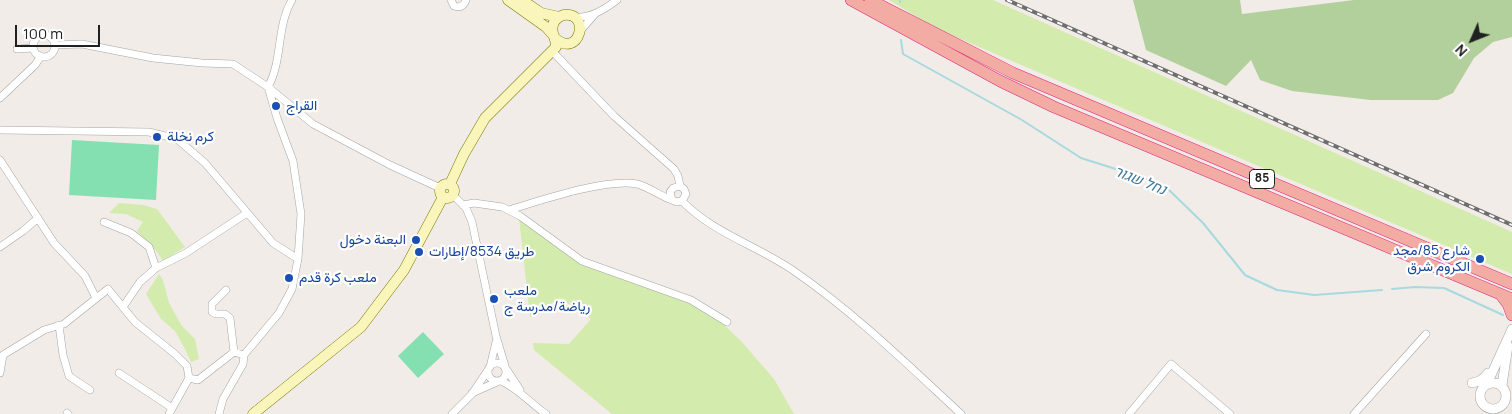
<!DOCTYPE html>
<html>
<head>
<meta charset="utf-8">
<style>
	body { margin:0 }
	#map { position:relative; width:1512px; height:414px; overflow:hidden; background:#f1ece7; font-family:Manrope,sans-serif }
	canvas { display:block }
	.north { position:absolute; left:1447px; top:15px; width:50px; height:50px; -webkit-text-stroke:4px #fff; paint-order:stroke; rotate:226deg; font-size:14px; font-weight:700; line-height:20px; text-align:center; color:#202020 }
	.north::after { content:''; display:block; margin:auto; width:18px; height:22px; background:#202020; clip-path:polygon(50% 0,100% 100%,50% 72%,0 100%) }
	.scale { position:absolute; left:15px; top:25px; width:85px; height:22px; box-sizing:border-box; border:2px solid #202020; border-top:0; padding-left:6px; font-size:15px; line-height:18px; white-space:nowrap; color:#202020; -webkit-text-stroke:4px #fff; paint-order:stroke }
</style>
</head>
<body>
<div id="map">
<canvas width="1512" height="414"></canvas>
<div class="north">N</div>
<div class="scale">100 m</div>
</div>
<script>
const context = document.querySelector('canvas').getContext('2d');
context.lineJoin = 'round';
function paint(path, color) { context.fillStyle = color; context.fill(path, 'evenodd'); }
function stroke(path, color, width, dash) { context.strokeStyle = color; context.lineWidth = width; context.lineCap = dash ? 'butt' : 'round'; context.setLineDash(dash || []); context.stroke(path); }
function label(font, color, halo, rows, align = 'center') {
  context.font = font + ' Manrope,Vazirmatn,Heebo,sans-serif'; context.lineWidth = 4.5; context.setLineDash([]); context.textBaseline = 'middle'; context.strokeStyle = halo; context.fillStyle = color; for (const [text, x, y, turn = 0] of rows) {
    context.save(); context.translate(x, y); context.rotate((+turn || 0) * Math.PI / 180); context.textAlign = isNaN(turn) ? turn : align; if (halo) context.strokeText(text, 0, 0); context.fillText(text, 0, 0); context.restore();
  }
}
paint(new Path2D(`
	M 889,0 L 993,0 L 1022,13 L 1512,232 L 1512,274 L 937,29 Z
	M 119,203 L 143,205 L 157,209 L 185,247 L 163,261 L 158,253 L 137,231 L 143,222 L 126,214 L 109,213 Z
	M 519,218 L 589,263 L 692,302 L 720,321 L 741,341 L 774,379 L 794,414 L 612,414 L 534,350 L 533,343 L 569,344 L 591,319 L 560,298 L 530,317 Z
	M 159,274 L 163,280 L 169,303 L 182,326 L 195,339 L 199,359 L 191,362 L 185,349 L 175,331 L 161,319 L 146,294 Z`), '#d3ebac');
paint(new Path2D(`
	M 1133,0 L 1240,0 L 1242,14 L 1354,0 L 1512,0 L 1512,37 L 1493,42 L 1474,58 L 1453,93 L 1438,100 L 1371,100 L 1292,91 L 1260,80 L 1251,60 L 1226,86 L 1146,50 Z`), '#b1d09b');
paint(new Path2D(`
	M 72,140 L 159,145 L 156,200 L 69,195 Z
	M 423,332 L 444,354 L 418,378 L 398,356 Z`), '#84e0b1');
stroke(new Path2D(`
	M 900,0 L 900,2
	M 901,40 L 903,54 L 1022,120 L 1081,158 L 1144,178 L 1167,188 L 1203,223 L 1245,275 L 1277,290 L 1314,295 L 1382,290
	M 1392,289 L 1415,287 L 1444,288 L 1503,315`), '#a7d9df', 2);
const minor = new Path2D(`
	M 292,0 C 276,27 283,60 268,87 L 313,124 L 390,165 L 440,188
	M 451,0 L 454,6 C 460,8 464,6 466,0
	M 573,17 C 590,19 605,9 617,0
	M 580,31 L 595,14
	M33 46a11 11 0 1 1 22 0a11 11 0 1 1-22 0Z
	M 55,45 L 82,44 L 153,58 L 202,63 L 233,64 L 268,87 L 277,118 L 293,161 L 301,214 L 298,259 L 292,289 L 279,313 L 244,355
	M 17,49 L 33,48
	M 553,52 L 614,116 L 674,169 L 678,176 L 680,186 L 684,189 L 686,194 L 682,201 L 677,202 L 672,200 L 670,192 L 673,188 L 680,186
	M 0,98 L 35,65 L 41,56
	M 0,130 L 149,132 L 177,139 L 205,163 L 273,243 L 298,259
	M 0,160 L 54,243 L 85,276 L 96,298
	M 453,195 L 466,208 L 472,222 L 496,336 L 505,366
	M 682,201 C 713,233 758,246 794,271 C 855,313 907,364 961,414
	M 463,205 L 474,203 L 502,207 L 520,216 L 582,261 L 691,300 L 727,322
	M 509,210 C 539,201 606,178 637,184 C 649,187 660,196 672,200
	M 104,222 L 131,233 L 149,247 L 156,268
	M 0,247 L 23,231 L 38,218
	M 226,290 L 212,304 L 212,312 L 216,314 L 225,314 L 230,318 L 234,352
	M 123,307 L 140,282 L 156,268 L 186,253 L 247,213
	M 59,325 L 63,355 L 69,376 L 90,390
	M488 372a9 9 0 1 1 18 0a9 9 0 1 1-18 0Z
	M 490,367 L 496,342
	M 507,370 L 520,390
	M 0,373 L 3,355 L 44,330 L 64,324 L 108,289 L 135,322 L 175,354 L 187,366 L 189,378 L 198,380 L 234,352 L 244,355 L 243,364 L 223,399 L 219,414
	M 119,373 L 172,408
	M 501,381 C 518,388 531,404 546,414
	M 472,393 L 497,382
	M 67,413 L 68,414
	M 169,414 L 189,378
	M 452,414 L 472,394 L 488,370
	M 1129,414 L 1171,364 L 1230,414
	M 1354,414 L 1426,334`);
const tertiary = new Path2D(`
	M1480 396a13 13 0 1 1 26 0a13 13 0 1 1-26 0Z
	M 1472,383 C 1479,382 1484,379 1488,373
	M 1487,384 L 1512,329
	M 1502,385 L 1508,346`);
const secondary = new Path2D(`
	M 508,0 L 546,27 L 553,35
	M 522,0 L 541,13 L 559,17
	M440 191a7 7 0 1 1 14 0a7 7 0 1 1-14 0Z
	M 450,184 L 464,154 L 485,118 L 556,47 C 557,39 550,33 553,25 C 554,20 559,16 564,15 C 592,12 579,60 555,38
	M 253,414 L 361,327 L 404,270 L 443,197`);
const trunk = new Path2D(`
	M 851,0 L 1000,81 L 1054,107 L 1512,299
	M 870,0 L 1013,73 L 1512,284
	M 1501,295 L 1508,304 L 1512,315`);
stroke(minor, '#a4a4a4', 8);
stroke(tertiary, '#a4a4a4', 10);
stroke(secondary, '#7b7903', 11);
stroke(trunk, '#de257b', 12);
stroke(minor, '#fff', 7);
stroke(tertiary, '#fff', 9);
stroke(secondary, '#faf6bb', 10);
stroke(trunk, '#f2aca4', 11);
const rail = new Path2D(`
	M 1007,0 L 1512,225`);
stroke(rail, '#6e6e6e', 4);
stroke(rail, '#fff', 2, [5.5]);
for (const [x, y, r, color] of [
	[276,106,5,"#1a4fb4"],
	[157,137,5,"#1a4fb4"],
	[416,240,5,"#1a4fb4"],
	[419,252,5,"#1a4fb4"],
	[1480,259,5,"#1a4fb4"],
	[289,278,5,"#1a4fb4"],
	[494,299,5,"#1a4fb4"]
]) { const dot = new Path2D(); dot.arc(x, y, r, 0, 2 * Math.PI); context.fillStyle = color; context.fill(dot); stroke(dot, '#fff', 2); }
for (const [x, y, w] of [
	[1262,179,25]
]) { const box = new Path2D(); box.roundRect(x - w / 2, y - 9.5, w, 19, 4); context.fillStyle = '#fff'; context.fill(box); stroke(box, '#202020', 1); }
label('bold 12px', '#202020', null, [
	["85",1262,179]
]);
label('14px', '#164399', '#fff', [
	["القراج",286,106],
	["كرم نخلة",167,137],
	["البعنة دخول",406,240,"right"],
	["شارع 85/مجد",1470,251,"right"],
	["الكروم شرق",1470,267,"right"],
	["طريق 8534/إطارات",429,252],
	["ملعب كرة قدم",299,278],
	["ملعب",504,291],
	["رياضة/مدرسة ج",504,307]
], 'left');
label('italic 15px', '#41799a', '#fff', [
	["נחל שגור",1140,181,22]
]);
</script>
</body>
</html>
